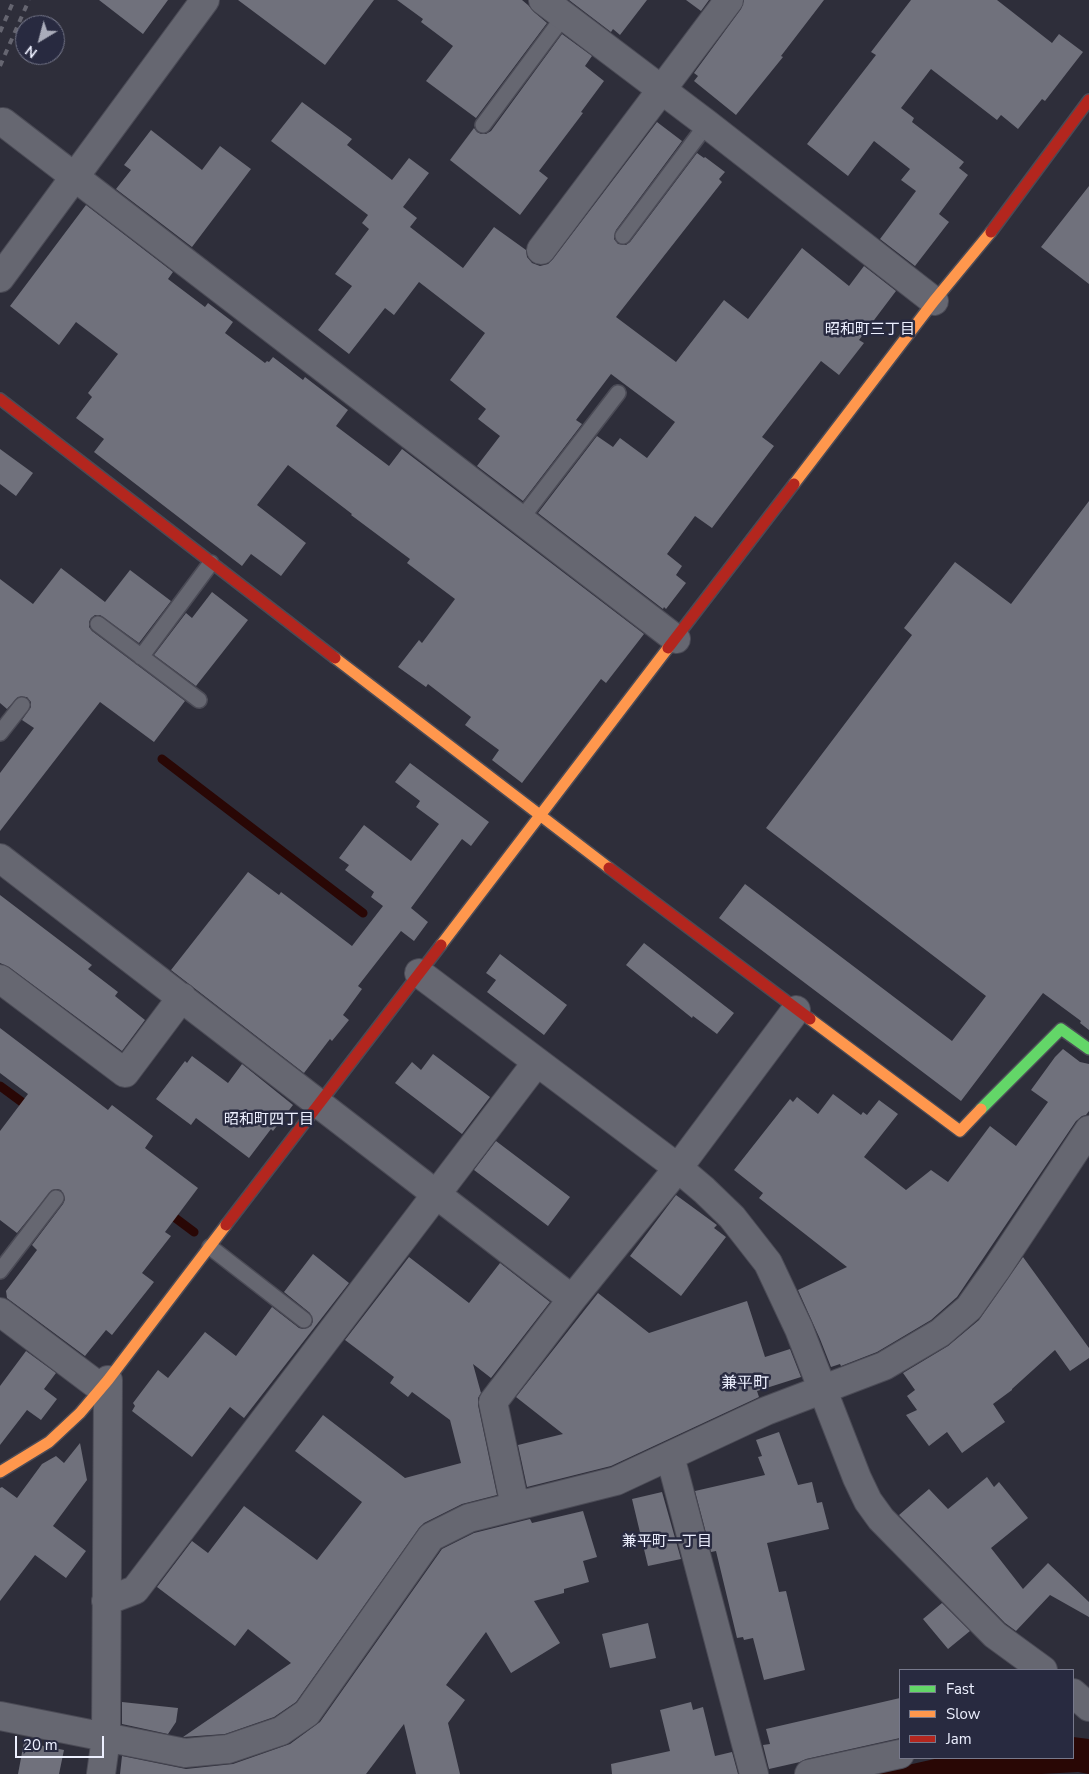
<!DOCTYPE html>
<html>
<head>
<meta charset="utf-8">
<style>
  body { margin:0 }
  #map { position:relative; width:1089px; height:1774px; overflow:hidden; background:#2e2e3a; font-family:"Nunito Sans",sans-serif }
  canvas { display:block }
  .legend { position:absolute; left:899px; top:1669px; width:175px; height:90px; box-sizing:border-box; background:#282a40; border:1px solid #77798c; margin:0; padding:6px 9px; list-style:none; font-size:15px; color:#edf0ff }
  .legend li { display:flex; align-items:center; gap:10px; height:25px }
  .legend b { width:25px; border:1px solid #77798c }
  .north { position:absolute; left:15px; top:15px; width:50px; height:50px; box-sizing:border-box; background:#282a40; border:1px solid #77798c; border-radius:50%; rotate:217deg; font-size:14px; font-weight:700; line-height:20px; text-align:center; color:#edf0ff }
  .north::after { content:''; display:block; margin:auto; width:18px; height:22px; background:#aaacba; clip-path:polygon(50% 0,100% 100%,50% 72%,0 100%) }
  .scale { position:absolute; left:15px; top:1736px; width:89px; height:22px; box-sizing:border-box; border:2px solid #edf0ff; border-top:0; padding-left:6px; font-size:15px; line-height:18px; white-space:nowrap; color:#edf0ff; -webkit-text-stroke:4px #282a40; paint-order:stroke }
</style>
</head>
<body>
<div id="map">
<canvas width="1089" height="1774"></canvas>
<ul class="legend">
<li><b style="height:6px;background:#63d668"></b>Fast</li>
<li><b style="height:6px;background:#ff974d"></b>Slow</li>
<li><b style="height:6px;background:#b3261e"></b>Jam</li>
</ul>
<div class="north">N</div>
<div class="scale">20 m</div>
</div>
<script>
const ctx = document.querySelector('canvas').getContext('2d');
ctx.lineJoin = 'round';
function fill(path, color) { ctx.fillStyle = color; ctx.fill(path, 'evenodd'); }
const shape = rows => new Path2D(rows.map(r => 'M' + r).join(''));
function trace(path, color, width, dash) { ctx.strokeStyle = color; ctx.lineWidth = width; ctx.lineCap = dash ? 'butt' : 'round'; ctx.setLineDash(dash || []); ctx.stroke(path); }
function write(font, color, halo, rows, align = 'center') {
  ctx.font = font + ' "Nunito Sans","Noto Sans JP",sans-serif'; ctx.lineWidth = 5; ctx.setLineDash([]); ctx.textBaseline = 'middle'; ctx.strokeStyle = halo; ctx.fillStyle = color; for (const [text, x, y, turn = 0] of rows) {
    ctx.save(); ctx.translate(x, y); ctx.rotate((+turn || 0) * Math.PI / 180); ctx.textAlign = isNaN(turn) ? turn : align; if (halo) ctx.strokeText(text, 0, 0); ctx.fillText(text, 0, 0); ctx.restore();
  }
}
const water = shape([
  [1073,1737,1089,1739,1089,1774,1078,1772,1041,1774,868,1774,939,1758,1073,1758]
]);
const stream = shape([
  [162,759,363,913],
  [0,1086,30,1108],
  [166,1211,194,1232]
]);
const building = shape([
  [99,0,168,0,143,34],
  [238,0,374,0,325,65],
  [397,0,522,0,528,5,534,12,547,23,476,118,426,81,453,46,421,22,423,19],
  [569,0,647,0,620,35,613,29,611,32],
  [686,0,709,0,701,11],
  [744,0,824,0,781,56,783,57,736,115,694,81,698,76,694,73,741,9],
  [911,0,997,0,1052,43,1059,34,1083,52,1045,101,1042,99,1018,129,1001,115,997,120,931,69,901,108,914,118,912,122,964,162,959,168,968,175,939,214,949,222,915,266,880,239,916,191,901,180,910,169,874,141,848,176,807,144,876,55,871,52],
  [562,34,592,56,585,66,604,81,581,112,583,113,539,171,548,178,520,215,450,160,474,128,477,132,481,134,486,134,491,131],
  [302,102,352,139,347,145,392,180,409,158,429,173,403,207,417,218,410,227,463,268,494,227,526,250,527,257,532,263,540,266,548,264,553,259,657,122,682,141,616,230,614,239,618,244,626,245,630,242,697,153,704,158,705,157,725,172,719,179,722,182,616,317,676,362,724,300,748,319,802,248,849,286,864,266,896,291,859,340,864,343,839,375,821,361,762,437,774,446,712,528,695,516,667,554,682,566,676,575,686,583,666,609,664,607,663,609,538,513,597,436,613,447,620,438,647,458,675,422,611,374,576,420,582,424,523,501,477,466,500,436,478,419,486,409,450,380,485,333,419,282,394,315,385,308,349,354,318,330,352,286,335,274,369,229,362,223,368,215,271,141],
  [151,130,202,170,220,146,251,169,192,247,116,189,131,170,124,165],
  [1089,186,1089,284,1041,247],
  [86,205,173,272,168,279,205,307,208,303,233,322,225,333,265,363,267,361,269,362,273,357,303,380,305,377,348,410,336,426,389,466,402,449,644,634,606,683,601,679,522,783,492,760,499,750,465,725,471,717,428,684,426,687,398,667,419,640,422,643,455,599,407,563,410,559,351,515,352,514,288,465,257,505,306,543,281,576,251,554,242,566,94,452,104,439,76,418,92,397,88,393,118,354,76,322,59,345,10,306],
  [0,449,33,473,16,496,0,484],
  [1089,501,1089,1030,1080,1023,1081,1021,1043,993,961,1101,719,918,745,884,952,1041,986,996,766,828,912,635,904,628,955,562,1011,604],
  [61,568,105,602,130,570,171,601,139,643,100,615,95,615,91,618,89,622,89,627,92,631,185,701,154,742,100,702,0,831,0,773,34,728,22,720,31,707,31,702,27,697,18,697,7,709,0,703,0,579,33,604],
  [212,592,248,620,196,686,154,655,186,613,192,618],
  [410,763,489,822,471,846,462,839,411,908,428,922,414,941,401,931,358,986,362,989,343,1015,349,1020,332,1041,330,1039,304,1073,171,970,248,872,279,895,281,892,352,946,383,906,371,897,374,892,345,870,349,865,339,858,364,825,411,861,439,824,416,807,420,801,395,782],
  [0,895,92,965,88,969,118,992,115,996,145,1020,122,1051,9,967,0,963],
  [644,943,734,1013,717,1034,693,1016,692,1018,626,965],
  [500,954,567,1005,544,1035,487,992,496,980,486,973],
  [0,1028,108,1110,112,1105,153,1136,145,1148,198,1188,165,1232,171,1236,142,1273,154,1282,112,1335,106,1330,85,1356,7,1298,6,1291,37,1250,32,1245,63,1204,65,1199,61,1190,57,1189,52,1190,17,1233,0,1220,0,1131,28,1094,0,1073],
  [1063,1049,1080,1062,1089,1064,1089,1111,1086,1115,1082,1116,1076,1121,957,1297,931,1320,877,1352,841,1366,840,1364,831,1367,820,1339,798,1290,847,1267,759,1198,763,1193,734,1170,790,1099,793,1102,797,1097,818,1114,833,1094,861,1115,863,1112,867,1115,879,1100,898,1114,864,1157,906,1190,931,1170,948,1182,990,1126,1016,1146,1048,1102,1031,1090,1055,1057],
  [433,1054,490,1097,462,1134,395,1083,412,1062,421,1070],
  [192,1056,228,1083,242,1064,293,1105,273,1131,271,1129,249,1158,196,1118,191,1125,156,1099,185,1061,187,1063],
  [496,1141,570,1197,548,1226,474,1170],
  [676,1195,717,1225,714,1228,726,1237,681,1296,630,1256],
  [313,1254,349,1283,244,1418,230,1407,192,1457,132,1411,135,1406,133,1403,158,1370,168,1378,205,1332,236,1356,272,1307,299,1328,303,1329,311,1326,313,1321,310,1313,284,1292],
  [409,1257,469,1303,500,1263,550,1302,491,1378,473,1364,481,1393,478,1398,478,1405,497,1495,462,1504,424,1523,419,1528,296,1702,274,1717,225,1734,183,1737,291,1663,248,1629,235,1646,157,1587,192,1541,208,1553,244,1506,317,1560,362,1502,295,1451,323,1415,405,1478,461,1463,450,1420,412,1392,408,1397,390,1383,394,1377,345,1340],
  [1023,1257,1089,1348,1089,1358,1070,1371,1055,1350,1012,1389,1012,1390,993,1404,1005,1422,962,1453,947,1432,929,1446,906,1415,917,1410,907,1396,915,1390,903,1373,948,1346,979,1320],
  [598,1293,649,1333,747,1301,765,1357,790,1349,801,1377,757,1391,759,1397,757,1398,611,1466,527,1487,518,1445,563,1434,516,1397],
  [26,1351,56,1373,44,1389,57,1399,41,1420,27,1410,0,1445,0,1386],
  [779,1432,798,1485,812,1482,817,1503,822,1502,829,1529,767,1543,779,1592,786,1591,805,1670,764,1680,753,1638,744,1640,743,1637,737,1638,716,1551,711,1552,695,1491,765,1475,758,1457,762,1456,756,1440],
  [80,1443,87,1480,53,1526,86,1551,66,1578,35,1555,0,1601,0,1488,2,1487,17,1498,42,1464,56,1456,64,1463],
  [987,1477,994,1487,999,1482,1028,1518,991,1548,1023,1589,1048,1563,1089,1602,1089,1617,1050,1595,1016,1631,1005,1623,899,1515,929,1489,948,1509],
  [662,1492,681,1559,648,1566,632,1499],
  [583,1511,597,1557,583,1561,589,1582,564,1589,564,1593,534,1601,560,1643,511,1673,486,1632,446,1685,465,1700,448,1723,460,1774,416,1774,404,1724,366,1774,120,1774,122,1756,186,1769,233,1764,290,1744,320,1722,442,1549,474,1533,530,1519,532,1523],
  [942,1603,970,1631,948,1649,923,1619],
  [648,1623,656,1658,610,1668,602,1634],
  [900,1698,900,1738,806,1759,800,1762,769,1769,763,1745,770,1744,766,1729],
  [122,1702,178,1708,176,1722,168,1734,122,1724],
  [691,1702,693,1710,703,1707,715,1756,732,1752,738,1774,612,1774,611,1764,670,1751,660,1710],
  [24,1742,64,1750,59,1774,18,1774]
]);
const lane = shape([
  [483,125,564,16],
  [623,236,707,124],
  [521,519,618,393],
  [98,624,199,700],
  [141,657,211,563],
  [0,733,22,705],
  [210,1247,304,1320],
  [0,1271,56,1198]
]);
const street = shape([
  [543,0,707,124,934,301],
  [3,122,676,639],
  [541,250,729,0],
  [0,278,205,0],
  [0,858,572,1299],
  [419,973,678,1168,704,1190,732,1217,768,1263,799,1329,857,1478,868,1501,881,1519,995,1635,1043,1670],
  [0,979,125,1073,182,997],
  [0,1312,101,1388],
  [670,1456,754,1774],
  [515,1506,493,1402,572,1299,678,1168,796,1010],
  [106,1601,135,1590,537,1062],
  [1073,1693,1089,1707],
  [0,1716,185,1753,228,1749,281,1731,307,1713,431,1537,469,1518,616,1481,766,1411,884,1366,940,1333,969,1308,996,1270,1089,1130],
  [101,1774,106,1738,108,1380],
  [809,1774,900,1754]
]);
const fast = shape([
  [981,1109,1061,1029,1089,1049]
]);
const slow = shape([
  [794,484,934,301,991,232],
  [335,658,609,868],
  [441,945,668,648],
  [810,1019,960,1131,981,1109],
  [0,1472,49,1442,80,1413,108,1380,226,1225]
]);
const jam = shape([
  [991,232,1089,100],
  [0,399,335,658],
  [668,648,794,484],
  [609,868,810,1019],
  [226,1225,441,945]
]);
const rail = shape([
  [0,32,14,0],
  [0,66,29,0]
]);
const neighbourhoodNames = [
  ["昭和町三丁目",870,330],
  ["昭和町四丁目",269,1120],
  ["兼平町一丁目",667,1542]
];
const quarterNames = [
  ["兼平町",745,1384]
];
fill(water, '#290705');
trace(stream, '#290705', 9);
fill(building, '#70717c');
trace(lane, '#4b4b56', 18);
trace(street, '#4b4b56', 30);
trace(fast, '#4b4b56', 14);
trace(slow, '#4b4b56', 14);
trace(jam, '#4b4b56', 14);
trace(lane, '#666771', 15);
trace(street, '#666771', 28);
trace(fast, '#63d668', 11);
trace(slow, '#ff974d', 11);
trace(jam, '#b3261e', 11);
trace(rail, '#656570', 4, [6, 6]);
write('15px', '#edf0ff', '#282a40', neighbourhoodNames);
write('16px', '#edf0ff', '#282a40', quarterNames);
</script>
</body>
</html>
